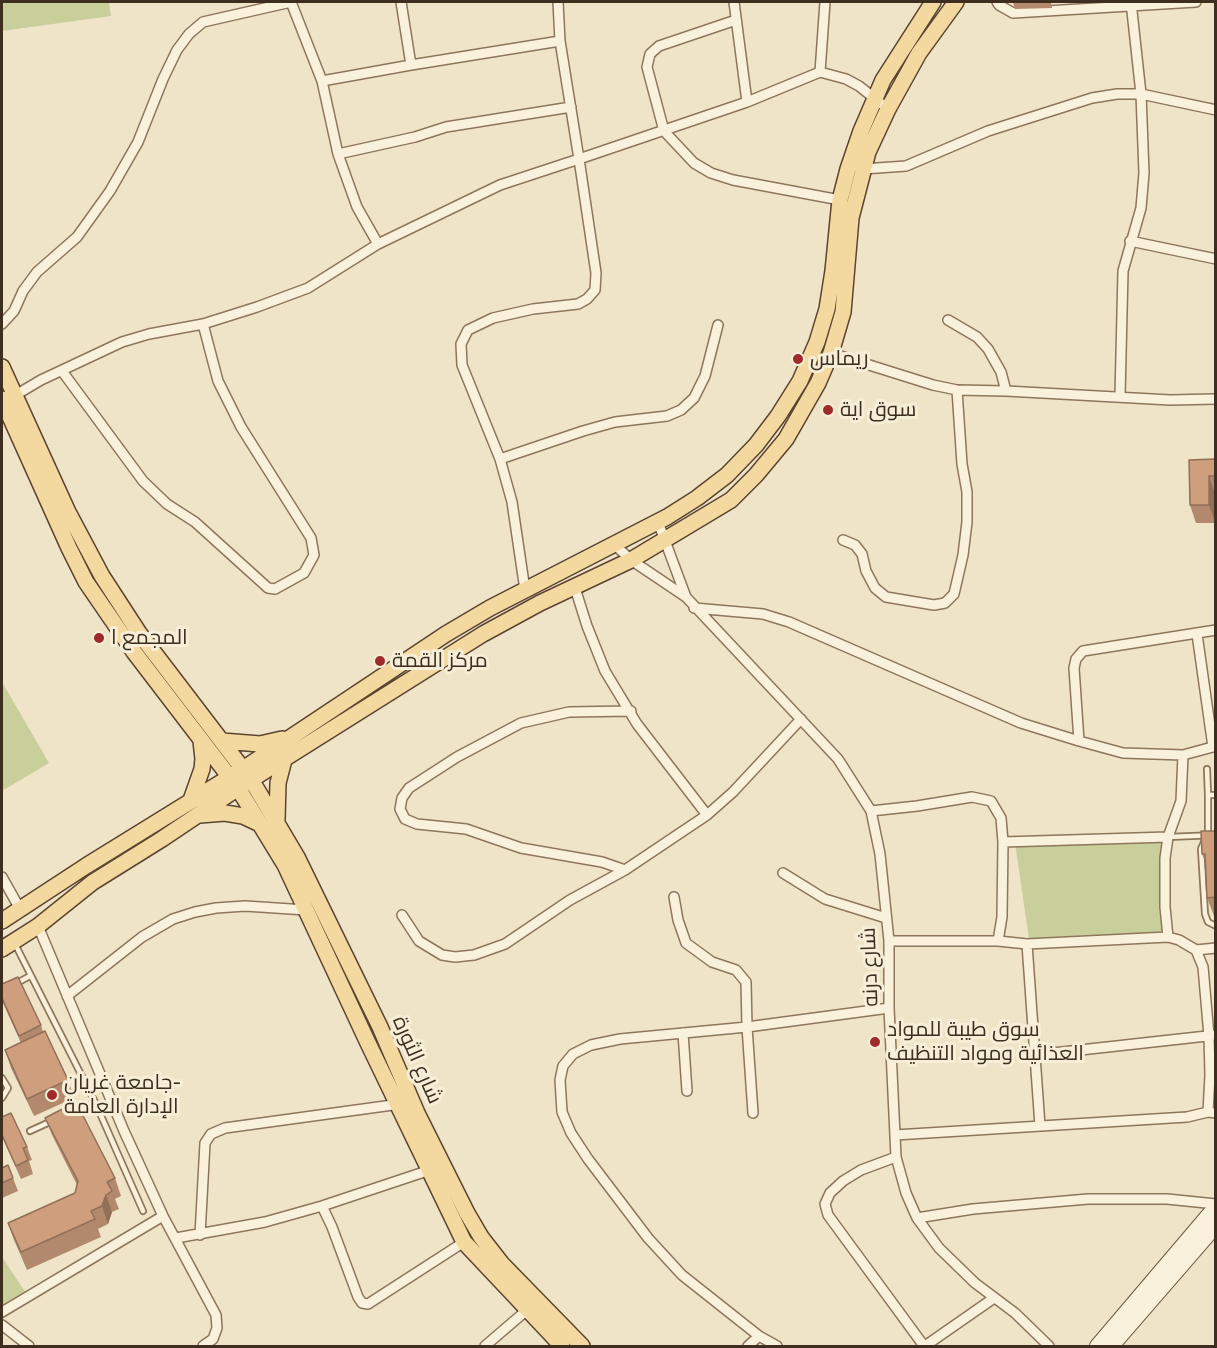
<!DOCTYPE html>
<html>
<head>
<meta charset="utf-8">
<style>
  body { margin:0 }
  #map { position:relative; width:1217px; height:1348px; overflow:hidden; background:#f0e4c8; font-family:"Roboto Serif",serif }
  canvas { display:block }
  .frame { position:absolute; inset:0; border:3px solid #3d2e20; pointer-events:none }
</style>
</head>
<body>
<div id="map">
<canvas width="1217" height="1348"></canvas>
<div class="frame"></div>
</div>
<script>
const ctx = document.querySelector('canvas').getContext('2d');
ctx.lineJoin = 'round';
function fill(path, color) { ctx.fillStyle = color; ctx.fill(path, 'evenodd'); }
const shape = rows => new Path2D(rows.map(r => 'M' + r).join(''));
function trace(path, color, width, dash) { ctx.strokeStyle = color; ctx.lineWidth = width; ctx.lineCap = dash ? 'butt' : 'round'; ctx.setLineDash(dash || []); ctx.stroke(path); }
function write(font, color, halo, rows, align = 'center') {
  ctx.font = font + ' "Roboto Serif",Cairo,serif'; ctx.lineWidth = 6; ctx.setLineDash([]); ctx.textBaseline = 'middle'; ctx.strokeStyle = halo; ctx.fillStyle = color; for (const [text, x, y, turn = 0] of rows) {
    ctx.save(); ctx.translate(x, y); ctx.rotate((+turn || 0) * Math.PI / 180); ctx.textAlign = isNaN(turn) ? turn : align; if (halo) ctx.strokeText(text, 0, 0); ctx.fillText(text, 0, 0); ctx.restore();
  }
}
const green = shape([
  [2,2,109,2,111,16,2,31],
  [2,682,49,763,2,791],
  [1162,840,1159,907,1163,933,1029,939,1015,843],
  [2,1257,26,1293,2,1306]
]);
const service = shape([
  [1207,769,1208,795],
  [1208,835,1208,795,1216,795],
  [1168,837,1216,835],
  [1204,842,1201,849,1205,914,1208,922,1216,926],
  [15,944,95,1102,143,1211],
  [15,984,30,976],
  [2,1078,8,1088,2,1098],
  [74,1112,95,1102],
  [30,1131,52,1121]
]);
const minor = shape([
  [401,2,411,65],
  [825,2,820,72,846,79,859,86,888,109],
  [997,2,999,5,1013,13,1196,2],
  [736,20,659,46,650,54,647,67,664,131,694,163,711,173,733,180,840,200],
  [322,81,411,65,560,41,558,2],
  [747,102,820,72],
  [338,154,415,137,446,127,571,107],
  [863,169,906,166,988,131,1092,98,1117,94,1141,94,1216,110],
  [1130,241,1216,259],
  [948,320,977,337,988,349,1001,372,1006,391,1170,400,1216,399],
  [2,324,14,311,23,291,37,272,77,237,110,191,138,142,163,79,177,50,189,34,203,22,291,2,322,81,338,154,357,207,378,244],
  [831,353,933,385,957,390,1006,391],
  [62,371,143,481,167,504,195,522,268,588,275,589,304,573,314,555,311,538,241,427,218,381,203,324],
  [14,396,41,380,122,342,149,334,203,324,257,307,308,288,378,244,500,185,579,159,560,41],
  [1120,396,1123,271,1141,208,1144,173,1141,94,1131,2],
  [500,459,583,431,615,422,667,416,681,410,694,398,705,376,718,325],
  [658,522,686,597],
  [843,540,855,545,862,554,866,571,875,588,886,597,934,605,945,603,954,594,963,555,967,522,967,492,962,464,957,390],
  [615,545,631,560,686,597,838,759,871,811,880,854,889,941,889,1008,896,1157,906,1193,917,1218,939,1248,975,1283,1015,1313,1049,1346],
  [575,588,587,626,605,671,637,724,707,815],
  [525,590,512,502,500,459,462,365,461,344,468,330,493,318,533,309,578,304,587,299,595,290,596,273,579,159,747,102,734,2],
  [694,608,763,614,789,622,1021,723,1079,741,1123,753,1183,755,1216,746],
  [1197,634,1213,747],
  [1079,741,1074,668,1076,659,1083,651,1216,630],
  [871,811,917,806,972,797,991,801,1001,818,1003,842],
  [625,870,602,862,521,848,466,829,417,824,405,819,400,809,402,798,409,788,457,757,521,723,569,712,631,711],
  [783,873,825,899,886,918],
  [2,877,20,909],
  [674,897,678,920,686,943,712,962,736,970,746,982,747,1027,889,1008],
  [402,915,419,941,442,955,455,957,474,955,505,944,570,900,625,870,707,815,733,792,801,719],
  [38,926,124,1131,163,1216,216,1315,217,1328,213,1339,203,1346],
  [1168,937,1165,907,1165,858,1168,837,1181,801,1183,755],
  [889,941,998,941,1027,944,1168,937,1179,940,1196,950,1216,948],
  [998,941,1002,917,1003,842,1168,837],
  [1027,944,1040,1126],
  [1196,950,1203,967,1209,1036,1210,1075,1208,1112],
  [67,996,142,937,173,919,195,912,216,908,245,906,306,910],
  [683,1033,687,1091],
  [1035,1055,1216,1035],
  [895,1135,1187,1117,1208,1112,1216,1113],
  [896,1157,861,1170,843,1181,830,1193,825,1204,828,1215,924,1346],
  [322,1206,332,1227,358,1297,362,1303,368,1304,464,1242],
  [917,1218,973,1209,1088,1199,1167,1199,1216,1204],
  [200,1235,205,1143,211,1134,225,1128,400,1104],
  [176,1238,265,1222,322,1206,430,1170],
  [2,1312,163,1216],
  [2,1325,29,1346],
  [759,1336,777,1346],
  [485,1346,527,1310],
  [748,1346,759,1336,682,1275,648,1238,588,1159,571,1133,562,1112,560,1080,563,1066,573,1054,591,1045,620,1039,747,1027,753,1113],
  [925,1346,994,1298]
]);
const secondary = shape([
  [1097,1346,1216,1206],
  [1112,1346,1216,1226]
]);
const primary = shape([
  [2,367,68,512,102,576,139,633,252,781,297,857,380,1027,417,1113,467,1213,481,1237,502,1264,582,1346],
  [2,399,69,548,86,582,134,652,238,788,285,865,368,1043,464,1242,562,1346],
  [222,741,260,744,282,739],
  [191,800,202,769,203,759,201,741],
  [200,815,225,813,243,816,260,824],
  [277,820,278,783,284,760],
  [2,921,86,866,243,769,446,634,490,608,667,517,697,498,727,475,756,445,778,416,800,381,817,342,827,309,833,271,840,200,848,169,861,131,883,80,933,2],
  [2,949,38,926,93,882,162,839,238,788,483,634,540,603,631,560,731,500,756,475,786,439,818,383,831,353,843,312,851,218,868,152,888,109,919,53,956,2]
]);
const wall = shape([
  [1013,2,1051,2,1052,8,1015,9],
  [1215,459,1215,523,1196,523,1190,505],
  [1215,831,1215,915,1214,916,1207,898,1206,864,1202,854],
  [2,984,41,1025,43,1032,68,1080,74,1098,34,1116,11,1068,5,1050,21,1043,2,1001],
  [2,1117,27,1147,32,1160,29,1161,33,1174,21,1179,2,1137],
  [45,1118,115,1178,121,1196,115,1199,119,1209,112,1212,108,1224,98,1229,101,1237,27,1270,14,1240,8,1223,75,1193,77,1185,52,1135],
  [2,1168,13,1178,18,1191,2,1198]
]);
const shadedWall = shape([
  [1209,476,1215,494,1215,522,1209,505],
  [106,1195,112,1212,108,1224,102,1206]
]);
const building = shape([
  [1215,459,1215,476,1209,476,1209,505,1190,505,1189,460,1215,459],
  [1201,831,1215,831,1215,897,1207,898,1205,854,1202,854,1201,831],
  [18,977,41,1025,19,1036,2,998,2,984,18,977],
  [45,1031,68,1080,27,1099,5,1050,45,1031],
  [76,1102,115,1178,107,1182,112,1191,106,1195,102,1206,91,1211,95,1219,21,1252,8,1223,75,1193,78,1181,45,1118,76,1102],
  [11,1113,27,1147,23,1148,28,1160,16,1166,2,1135,2,1117,11,1113],
  [8,1165,13,1178,2,1183,2,1168,8,1165]
]);
const markers = [
  [798,359,6,"#9e2a2b"],
  [828,410,6,"#9e2a2b"],
  [99,638,6,"#9e2a2b"],
  [380,661,6,"#9e2a2b"],
  [875,1042,6,"#9e2a2b"],
  [52,1095,6,"#9e2a2b"]
];
const poiNames = [
  ["ريماس",810,359],
  ["سوق اية",840,410],
  ["المجمع ا",111,638],
  ["مركز القمة",392,661],
  ["سوق طيبة للمواد",887,1030],
  ["العذائية ومواد التنظيف",887,1054],
  ["جامعة غريان-",64,1083],
  ["الإدارة العامة",64,1107]
];
const streetNames = [
  ["شارع درنه",870,967,-92],
  ["شارع الثورة",417,1060,66]
];
fill(green, '#c9cf9b');
trace(service, '#8d765c', 8);
trace(minor, '#8d765c', 12);
trace(secondary, '#6f573f', 16);
trace(primary, '#5b4430', 18);
trace(service, '#faf1dc', 4.5);
trace(minor, '#faf1dc', 9);
trace(secondary, '#faf1dc', 14);
trace(primary, '#f3d9a0', 15);
fill(wall, '#b2896c');
fill(shadedWall, '#916f58');
fill(building, '#cf9f7d');
trace(building, '#916f58', 1.5);
for (const [x, y, r, color] of markers) { const dot = new Path2D(); dot.arc(x, y, r, 0, 2 * Math.PI); ctx.fillStyle = color; ctx.fill(dot); trace(dot, '#f7eed8', 2); }
write('21px', '#3d2e20', '#f7eed8', poiNames, 'left');
write('21px', '#3d2e20', '#f7eed8', streetNames);
</script>
</body>
</html>
